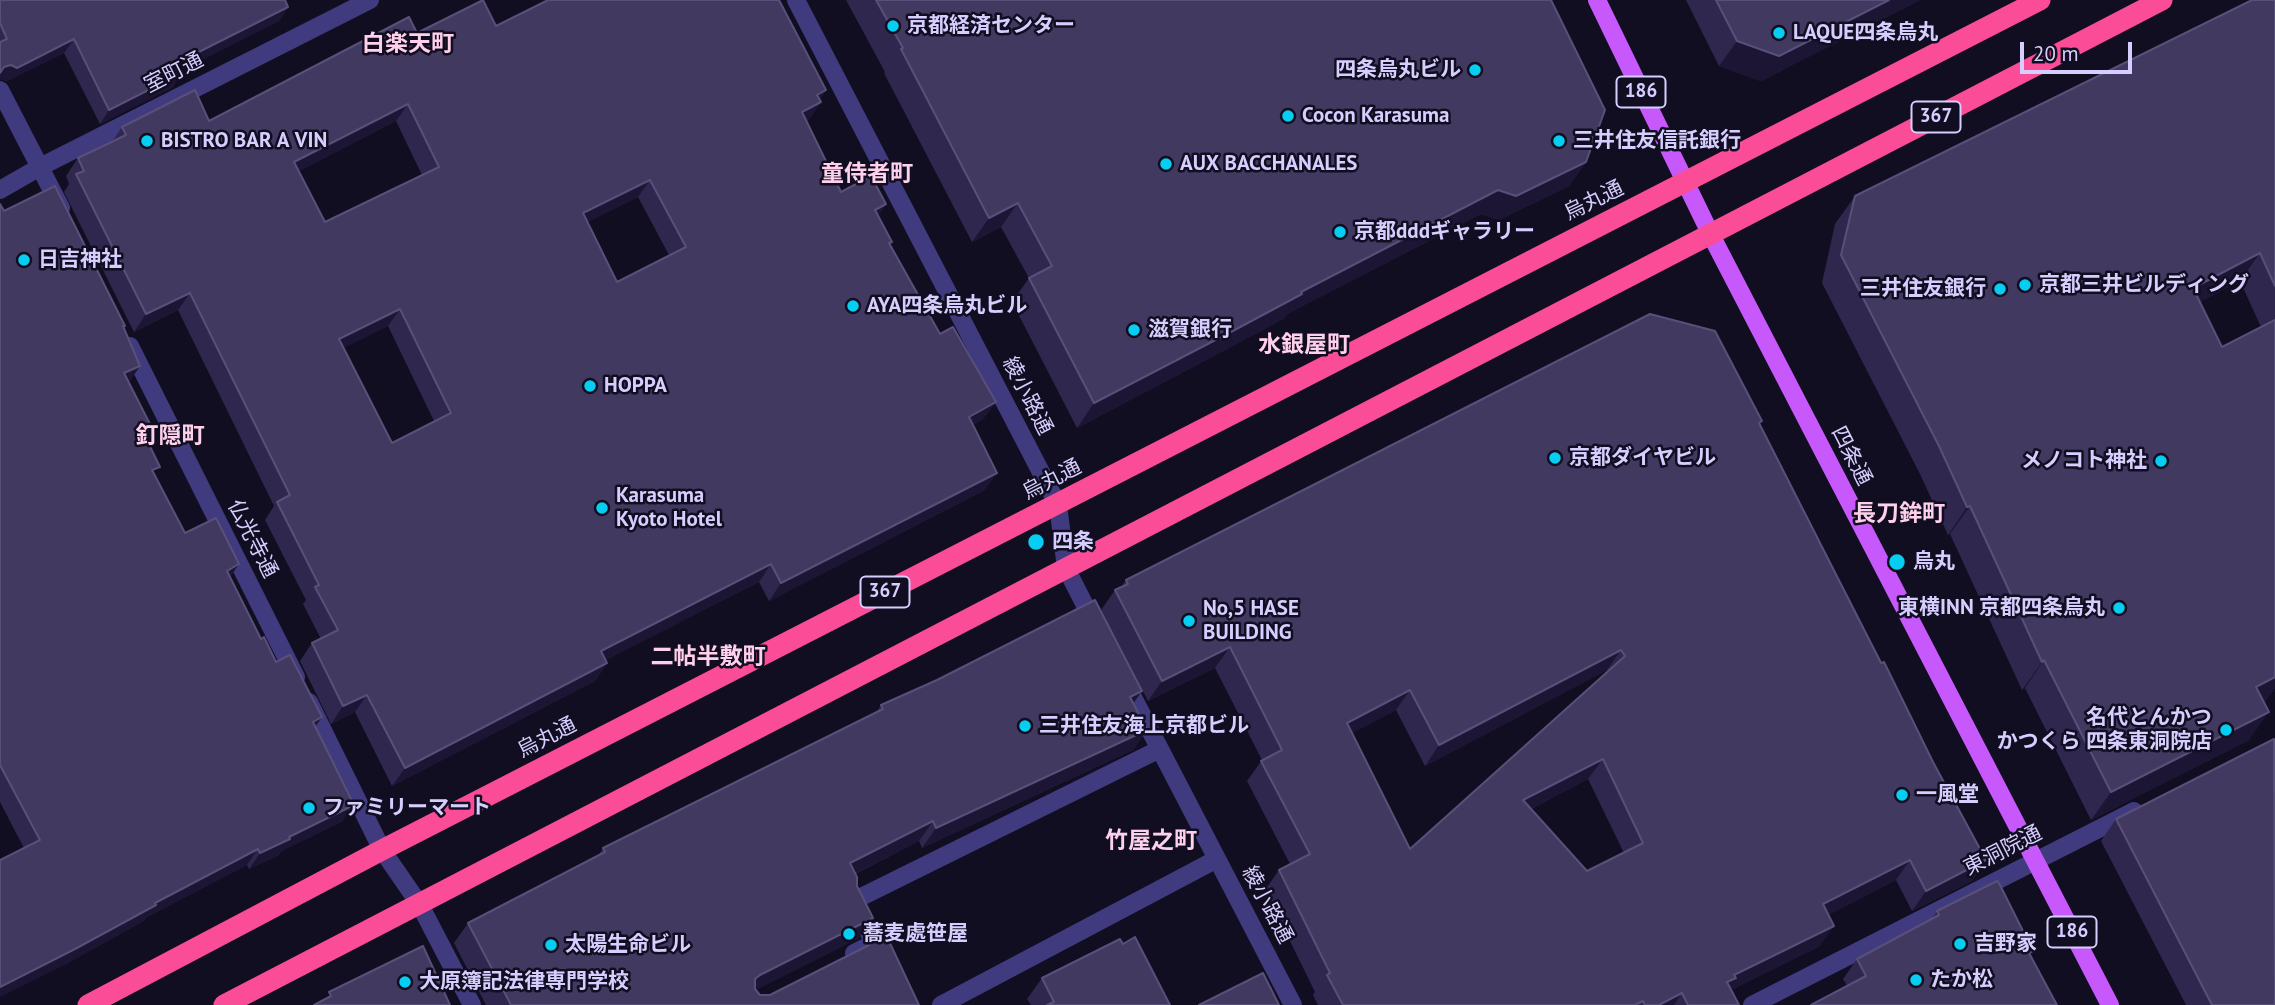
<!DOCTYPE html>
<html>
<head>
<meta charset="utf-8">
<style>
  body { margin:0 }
  #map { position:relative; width:2275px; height:1005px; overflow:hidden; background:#120e21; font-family:"PT Sans",sans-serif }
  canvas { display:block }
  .scale { position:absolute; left:2020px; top:42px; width:112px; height:32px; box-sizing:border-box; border:4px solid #d6cefe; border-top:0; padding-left:9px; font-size:21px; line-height:24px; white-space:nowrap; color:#d6cefe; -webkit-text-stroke:5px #120e21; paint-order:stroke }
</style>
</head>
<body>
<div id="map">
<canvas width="2275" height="1005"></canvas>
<div class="scale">20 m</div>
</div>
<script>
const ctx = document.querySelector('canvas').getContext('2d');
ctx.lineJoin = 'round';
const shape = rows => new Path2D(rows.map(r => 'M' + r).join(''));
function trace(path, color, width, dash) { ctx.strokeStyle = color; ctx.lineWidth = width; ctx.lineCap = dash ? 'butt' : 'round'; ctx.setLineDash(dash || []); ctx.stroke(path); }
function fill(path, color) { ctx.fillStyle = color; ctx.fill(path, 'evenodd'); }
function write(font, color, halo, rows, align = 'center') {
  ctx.font = font + ' "PT Sans","Noto Sans JP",sans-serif'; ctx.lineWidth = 5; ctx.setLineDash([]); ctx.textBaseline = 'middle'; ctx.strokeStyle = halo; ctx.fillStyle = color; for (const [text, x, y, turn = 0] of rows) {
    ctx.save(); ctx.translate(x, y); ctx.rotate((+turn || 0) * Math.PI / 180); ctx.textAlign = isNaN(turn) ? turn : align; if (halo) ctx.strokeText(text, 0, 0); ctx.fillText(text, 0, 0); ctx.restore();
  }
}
const minor = shape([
  [796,0,1058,505,1066,568,1096,627],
  [0,90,61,208],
  [0,190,40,167,370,0],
  [130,346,296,677],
  [1125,682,1293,1005],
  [309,702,382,850,420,905,472,1005],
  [854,953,874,943,853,901,1160,749],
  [941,1005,1217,859],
  [1752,1005,2134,811]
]);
const major = shape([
  [1597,0,1711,235,2110,1005]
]);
const highway = shape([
  [88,1005,382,850,2040,0],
  [224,1005,2162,0]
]);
const wall = shape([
  [0,0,285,1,288,7,279,21,181,70,173,87,100,124,64,53,7,81,0,79],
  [846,0,1551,0,1586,162,1569,186,1499,220,1481,214,1287,314,1285,318,1212,357,1077,428,1012,302,1029,278,1001,227,972,242,884,73,885,72],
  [1686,0,1920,0,1761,81,1719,66],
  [2275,0,2275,688,2266,700,2263,702,2249,740,2091,820,2025,688,2022,690,1950,534,1948,535,1920,474,1822,283,1835,224,1855,196],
  [2240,281,2261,327,2222,347,2200,302],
  [496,26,826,90,820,99,821,102,809,119,806,121,841,192,886,204,878,216,892,242,890,245,940,334,996,402,983,419,973,425,985,490,769,601,759,582,605,660,607,663,595,681,392,786,355,712,331,724,300,661,312,643,321,639,303,604,306,600,265,520,274,506,178,310,134,332,64,192,69,184,66,176,78,158,112,142,122,127,209,121,417,33],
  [396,121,422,175,325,222,299,171],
  [638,197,669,255,617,282,587,222],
  [388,326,434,421,392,443,343,348],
  [0,204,4,211,124,327,140,366,129,382,152,428,145,437,154,474,185,533,239,564,230,577,261,639,276,662,315,727,343,821,281,851,279,855,249,869,247,865,147,917,144,921,64,965,24,848,0,802],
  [1760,424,1933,762,1986,860,1972,881,1912,911,1896,880,1828,915,1820,946,1731,990,1739,1005,1318,1005,1313,995,1315,992,1265,890,1279,870,1290,864,1247,781,1262,760,1215,668,1148,701,1101,610,1115,590,1121,587,1126,580],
  [1607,670,1608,672,1410,849,1352,733,1396,710,1425,766],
  [1588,779,1624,853,1587,871,1531,809],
  [1134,703,1147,730,1133,750,922,848,919,841,855,874,859,938,755,990,760,995,919,1005,486,1005,454,943,468,923,598,856,603,848,876,713,881,705],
  [2116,819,2275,1005,2186,1005,2101,841],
  [1937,911,2033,951,2030,955,1847,986,1843,979,1857,959,1931,920],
  [1123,944,1170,1005,1031,1005,1027,999,1042,978]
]);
const shadedWall = shape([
  [1889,0,1920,0,1761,81,1719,66,1737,41],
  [288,7,279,21,168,77,177,63],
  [74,39,64,53,7,81,0,79,0,72,4,67],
  [182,73,173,87,100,124,109,110],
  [826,90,816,104,821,102,809,119,789,129,802,112,817,95],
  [408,104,396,121,282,180,294,162],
  [1586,162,1569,186,1499,220,1481,214,1287,314,1285,318,1212,357,1077,428,1094,403,1301,292,1498,190],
  [650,180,638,197,570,231,583,213],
  [1018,203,1001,227,972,242,989,218],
  [886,204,874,222,875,210],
  [2260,253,2240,281,2174,316,2193,288],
  [190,293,178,310,134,332,146,314],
  [400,309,388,326,327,356,339,339],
  [140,366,129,382,113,389,124,373],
  [996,402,983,419,957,434,969,417],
  [152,428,140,444,143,432],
  [997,473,985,490,769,601,781,583],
  [1970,506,1950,534,1948,535,1967,507],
  [239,564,228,580,227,571],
  [771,564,759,582,589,669,601,651],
  [1230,647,1215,668,1148,701,1162,681],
  [1621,650,1607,670,1425,766,1439,745],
  [2044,660,2025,688,2022,690,2042,662],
  [607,663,595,681,392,786,405,768],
  [2275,677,2275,688,2266,700,2236,715,2256,687],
  [1410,690,1396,710,1332,744,1347,723],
  [1142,691,1128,711,1130,697],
  [367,695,355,712,331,724,343,706],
  [2269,712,2249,740,2091,820,2111,792],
  [322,717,311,733,313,722],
  [1147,730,1133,750,922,848,936,828],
  [1603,759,1588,779,1509,820,1523,800],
  [354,805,343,821,281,851,279,855,249,869,260,853,289,837],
  [933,821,919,841,836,883,850,863],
  [258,849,247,865,147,917,144,921,64,965,0,997,0,987,155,903],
  [1910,860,1896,880,1809,925,1823,904],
  [1986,860,1972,881,1912,911,1926,891],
  [873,918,859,938,746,995,755,979,760,975],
  [1834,926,1820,946,1725,993,1727,982,1734,975],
  [1682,993,1674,1005,1659,1005]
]);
const building = shape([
  [0,0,285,0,288,7,177,63,182,73,109,110,74,39,17,68,11,65,4,67,0,73,0,42,7,39,0,23,0,0],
  [483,0,496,26,548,0,779,0,826,90,817,95,821,102,802,112,841,192,871,176,886,204,875,210,892,242,889,243,940,334,953,327,996,402,969,417,997,473,781,583,771,564,601,651,607,663,405,768,367,695,343,706,312,643,338,630,315,587,319,585,277,502,290,495,190,293,146,314,76,174,84,171,78,158,126,135,122,127,195,90,209,121,409,17,417,33,483,0],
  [408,104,439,167,325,222,294,162,408,104],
  [650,180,686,247,617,282,583,213,650,180],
  [400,309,451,413,392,443,339,339,400,309],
  [876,0,1551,0,1605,110,1586,162,1516,196,1498,190,1301,292,1302,294,1229,333,1094,403,1029,278,1052,266,1018,203,989,218,901,49,903,48,876,0],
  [1716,0,1889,0,1779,56,1737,41,1716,0],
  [2252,0,2275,0,2275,286,2260,253,2193,288,2222,347,2275,320,2275,677,2256,687,2269,712,2111,792,2044,660,2042,662,1970,506,1967,507,1939,446,1841,255,1855,196,2252,0],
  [55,186,125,326,123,326,140,366,124,373,152,428,143,432,160,467,152,470,185,533,216,518,239,564,227,571,261,639,264,637,276,662,290,655,322,717,313,722,354,805,289,837,290,839,260,853,258,849,155,903,156,905,75,949,0,987,0,860,40,840,0,765,0,204,4,211,55,186],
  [1650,314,1715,331,1762,421,1759,423,1881,663,1884,662,1933,762,1986,860,1926,891,1910,860,1823,904,1834,926,1734,975,1736,978,1727,982,1739,1005,1688,1005,1682,993,1659,1005,1645,1005,1643,1001,1635,1005,1343,1005,1327,975,1330,973,1279,870,1310,854,1261,761,1282,750,1230,647,1162,681,1115,590,1128,584,1126,580,1650,314],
  [1621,650,1625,656,1410,849,1347,723,1410,690,1439,745,1621,650],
  [1603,759,1643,843,1587,871,1523,800,1603,759],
  [1095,600,1142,691,1130,697,1147,730,936,828,933,821,850,863,857,877,857,886,873,918,760,975,755,979,755,989,760,995,770,995,885,937,886,940,888,939,919,1005,511,1005,468,923,605,852,603,848,883,709,881,705,937,680,1095,600],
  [2274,739,2275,1005,2212,1005,2116,819,2274,739],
  [1997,881,1999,883,2033,951,2029,953,2057,1005,1811,1005,1866,976,1857,959,1939,915,1937,911,1997,881],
  [1135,937,1170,1005,1047,1005,1054,1002,1042,978,1120,939,1123,944,1135,937],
  [423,946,450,1005,314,1005,331,996,329,992,423,946],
  [1263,973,1279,1005,1199,1005,1263,973]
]);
const markers = [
  [893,26,7,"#06cef2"],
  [1779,33,7,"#06cef2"],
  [1475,70,7,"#06cef2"],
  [1288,116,7,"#06cef2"],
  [147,141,7,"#06cef2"],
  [1559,141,7,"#06cef2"],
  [1166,164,7,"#06cef2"],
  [1340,232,7,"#06cef2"],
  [24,260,7,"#06cef2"],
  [2025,285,7,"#06cef2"],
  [2000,289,7,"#06cef2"],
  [853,306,7,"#06cef2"],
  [1134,330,7,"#06cef2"],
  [590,386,7,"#06cef2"],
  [1555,458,7,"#06cef2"],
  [2161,461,7,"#06cef2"],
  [602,508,7,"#06cef2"],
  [1036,542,9,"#06cef2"],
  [1897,562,9,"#06cef2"],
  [2119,608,7,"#06cef2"],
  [1189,621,7,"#06cef2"],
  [1025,726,7,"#06cef2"],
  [2226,730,7,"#06cef2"],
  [1902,795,7,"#06cef2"],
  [309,808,7,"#06cef2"],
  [849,934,7,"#06cef2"],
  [1960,944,7,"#06cef2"],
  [551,945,7,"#06cef2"],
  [1916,980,7,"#06cef2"],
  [405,982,7,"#06cef2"]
];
const shields = [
  [1641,92,49],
  [1936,117,49],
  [885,592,49],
  [2072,932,49]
];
const shieldNames = [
  ["186",1641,92],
  ["367",1936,117],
  ["367",885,592],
  ["186",2072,932]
];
const poiNames = [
  ["京都経済センター",907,26],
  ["LAQUE四条烏丸",1793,33],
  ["四条烏丸ビル",1461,70,"right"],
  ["Cocon Karasuma",1302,116],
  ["BISTRO BAR A VIN",161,141],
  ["三井住友信託銀行",1573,141],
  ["AUX BACCHANALES",1180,164],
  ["京都dddギャラリー",1354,232],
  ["日吉神社",38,260],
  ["京都三井ビルディング",2039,285],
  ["三井住友銀行",1986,289,"right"],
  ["AYA四条烏丸ビル",867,306],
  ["滋賀銀行",1148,330],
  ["HOPPA",604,386],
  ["京都ダイヤビル",1569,458],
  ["メノコト神社",2147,461,"right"],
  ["Karasuma",616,496],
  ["Kyoto Hotel",616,520],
  ["四条",1052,542],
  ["烏丸",1913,562],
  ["東横INN 京都四条烏丸",2105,608,"right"],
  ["No,5 HASE",1203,609],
  ["BUILDING",1203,633],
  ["名代とんかつ",2212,718,"right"],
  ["かつくら 四条東洞院店",2212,742,"right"],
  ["三井住友海上京都ビル",1039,726],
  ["一風堂",1916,795],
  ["ファミリーマート",323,808],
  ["蕎麦處笹屋",863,934],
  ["吉野家",1974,944],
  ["太陽生命ビル",565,945],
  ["たか松",1930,980],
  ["大原簿記法律専門学校",419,982]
];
const streetNames = [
  ["室町通",174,73,-27],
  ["烏丸通",1594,201,-26],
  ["綾小路通",1027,396,63],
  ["四条通",1851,456,63],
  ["烏丸通",1052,480,-27],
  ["仏光寺通",252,539,63],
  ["烏丸通",547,738,-27],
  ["東洞院通",2003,851,-27],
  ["綾小路通",1267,905,62]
];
const neighbourhoodNames = [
  ["白楽天町",408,44],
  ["童侍者町",867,174],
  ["水銀屋町",1304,345],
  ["釘隠町",170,436],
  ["長刀鉾町",1899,514],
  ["二帖半敷町",708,657],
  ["竹屋之町",1151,841]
];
trace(minor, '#403a7e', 18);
trace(major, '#c758fb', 18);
trace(highway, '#fb4c97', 21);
fill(wall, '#30274e');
fill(shadedWall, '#1d1534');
fill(building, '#423961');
trace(building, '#59507a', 2);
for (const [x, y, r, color] of markers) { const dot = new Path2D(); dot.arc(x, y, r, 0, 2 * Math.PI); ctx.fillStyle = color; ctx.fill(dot); trace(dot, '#120e21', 2.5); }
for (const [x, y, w] of shields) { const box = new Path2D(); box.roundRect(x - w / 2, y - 15.5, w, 31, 5); ctx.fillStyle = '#120e21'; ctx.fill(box); trace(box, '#d6cefe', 2); }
write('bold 19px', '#d6cefe', null, shieldNames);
write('bold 21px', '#d6cefe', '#120e21', poiNames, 'left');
write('21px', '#d6cefe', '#120e21', streetNames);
write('bold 23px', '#fed0eb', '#120e21', neighbourhoodNames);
</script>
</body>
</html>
